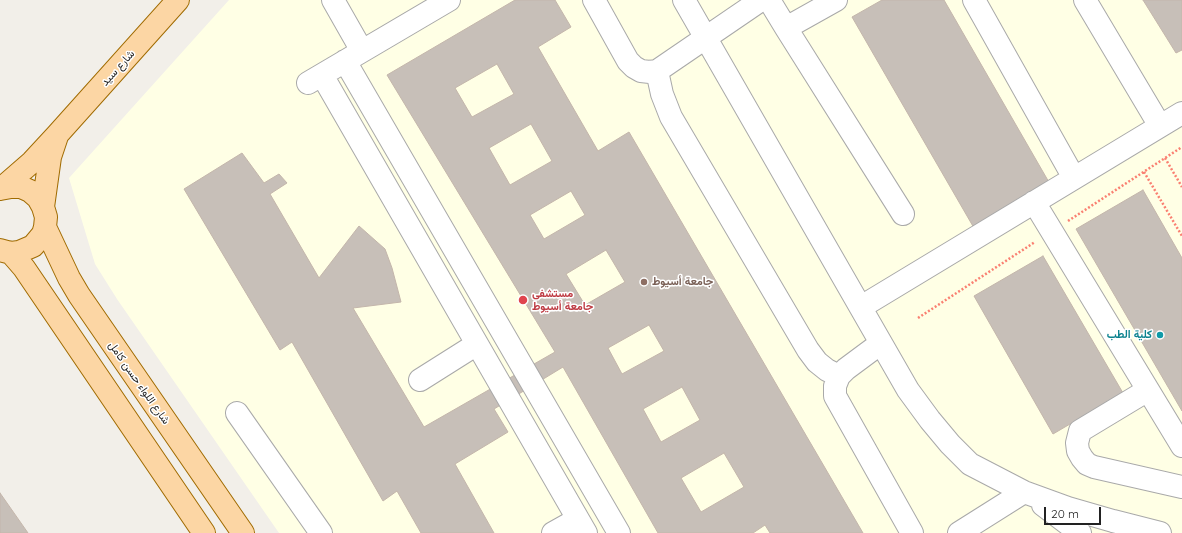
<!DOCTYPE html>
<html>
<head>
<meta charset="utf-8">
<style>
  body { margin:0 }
  #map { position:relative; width:1182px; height:533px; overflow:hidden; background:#f2efe9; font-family:Quicksand,sans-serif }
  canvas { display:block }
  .scale { position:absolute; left:1044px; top:507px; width:57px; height:18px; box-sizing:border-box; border:2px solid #222; border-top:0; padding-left:5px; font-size:12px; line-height:14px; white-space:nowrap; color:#222; -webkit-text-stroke:3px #fff; paint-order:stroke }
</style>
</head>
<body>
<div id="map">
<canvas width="1182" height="533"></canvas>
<div class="scale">20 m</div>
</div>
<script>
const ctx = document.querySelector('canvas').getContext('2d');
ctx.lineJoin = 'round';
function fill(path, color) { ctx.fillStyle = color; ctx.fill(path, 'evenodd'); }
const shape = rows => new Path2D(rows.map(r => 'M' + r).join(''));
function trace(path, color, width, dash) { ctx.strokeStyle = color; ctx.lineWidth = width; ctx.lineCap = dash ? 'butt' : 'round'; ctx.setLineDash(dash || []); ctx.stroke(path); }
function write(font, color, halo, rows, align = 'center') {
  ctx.font = font + ' Quicksand,Vazirmatn,sans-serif'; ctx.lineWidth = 3; ctx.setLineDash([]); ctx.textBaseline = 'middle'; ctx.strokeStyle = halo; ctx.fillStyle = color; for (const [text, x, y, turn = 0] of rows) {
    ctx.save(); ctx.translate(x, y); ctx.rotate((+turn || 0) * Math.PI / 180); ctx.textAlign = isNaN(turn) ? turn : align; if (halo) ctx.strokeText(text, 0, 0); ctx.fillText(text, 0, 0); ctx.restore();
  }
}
const education = shape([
  [229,0,1182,0,1182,533,279,533,117,299,95,264,69,178]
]);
const building = shape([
  [515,0,555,0,571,27,538,47,598,151,629,132,863,533,770,533,765,525,753,533,658,533,563,367,494,409,508,432,455,464,494,533,421,533,397,491,383,501,292,342,280,350,184,189,242,153,264,183,279,174,287,183,270,194,319,278,359,226,385,249,392,268,401,302,353,308,424,427,555,352,387,75,515,0],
  [497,64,514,94,472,117,455,88,497,64],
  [531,124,552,161,510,185,489,148,531,124],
  [571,191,585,215,544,239,530,215,571,191],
  [606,250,625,282,585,305,566,274,606,250],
  [649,325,664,351,622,374,608,348,649,325],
  [682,387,700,420,661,442,643,409,682,387],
  [724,453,744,487,701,512,681,478,724,453],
  [882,0,944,0,1050,184,974,228,852,17,882,0],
  [1143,0,1182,0,1182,50,1176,53,1143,0],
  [1143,190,1182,258,1182,411,1076,229,1143,190],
  [1043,256,1123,393,1053,434,974,296,1043,256],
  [0,493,28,533,0,533,0,493]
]);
const path = shape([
  [1165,158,1182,187],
  [1144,172,1182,236],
  [1068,221,1182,147],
  [918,318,1035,242]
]);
const minor = shape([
  [333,0,362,51],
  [594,0,628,61,634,67,641,71,650,72,657,71,761,0],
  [684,0,908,390,930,420,950,444,970,464,1024,492,1068,508,1113,521,1160,533],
  [769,0,786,28,903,214],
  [974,0,1074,178],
  [1085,0,1160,126],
  [786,28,836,0],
  [345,61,619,533],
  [657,71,662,94,671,117,808,350,817,362,827,370,839,376],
  [322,75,586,533],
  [308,83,449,0],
  [1034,202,1182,446],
  [861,307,1182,113],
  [881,343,846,369,839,376,835,386,835,396,912,533],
  [420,380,477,344],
  [1148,390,1080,431,1077,443,1078,451,1082,458,1087,464,1094,467,1182,487],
  [237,413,321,533],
  [1043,505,1080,533],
  [553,533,578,519],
  [959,533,1024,492]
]);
const major = shape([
  [0,189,11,187,21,187,30,191,38,198,43,207,46,217,45,227,43,234,33,246,19,252,11,253,0,250],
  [1,189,32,162,57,135,178,0],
  [43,207,50,157,57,136],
  [45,227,69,278,79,295,243,533],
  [11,253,24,268,204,533]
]);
const markers = [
  [644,282,4,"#8d6e63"],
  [523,300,5,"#e0444e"],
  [1160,335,4,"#0f9aa8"]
];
const streetNames = [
  ["شارع سيد",118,68,-48],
  ["شارع اللواء حسن كامل",139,383,55]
];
const educationNames = [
  ["جامعة أسيوط",652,282]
];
const healthNames = [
  ["مستشفی",532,294],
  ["جامعة أسيوط",532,307]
];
const cultureNames = [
  ["كلية الطب",1152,335]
];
fill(education, '#ffffe5');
fill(building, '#c7bfb8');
trace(building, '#c4b6ab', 1);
trace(minor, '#a9a9a9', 24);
trace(major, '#a06b00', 24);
trace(path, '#fa8072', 2.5, [2, 2]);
trace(minor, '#fff', 22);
trace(major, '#fcd6a4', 22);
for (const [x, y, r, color] of markers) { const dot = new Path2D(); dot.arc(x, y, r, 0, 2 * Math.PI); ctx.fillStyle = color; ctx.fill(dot); trace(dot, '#fff', 1.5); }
write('11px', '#222', '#fff', streetNames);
write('bold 11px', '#785e54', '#fff', educationNames, 'left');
write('bold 11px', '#be3a42', '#fff', healthNames, 'left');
write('bold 11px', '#0d838f', '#fff', cultureNames, 'right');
</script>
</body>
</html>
